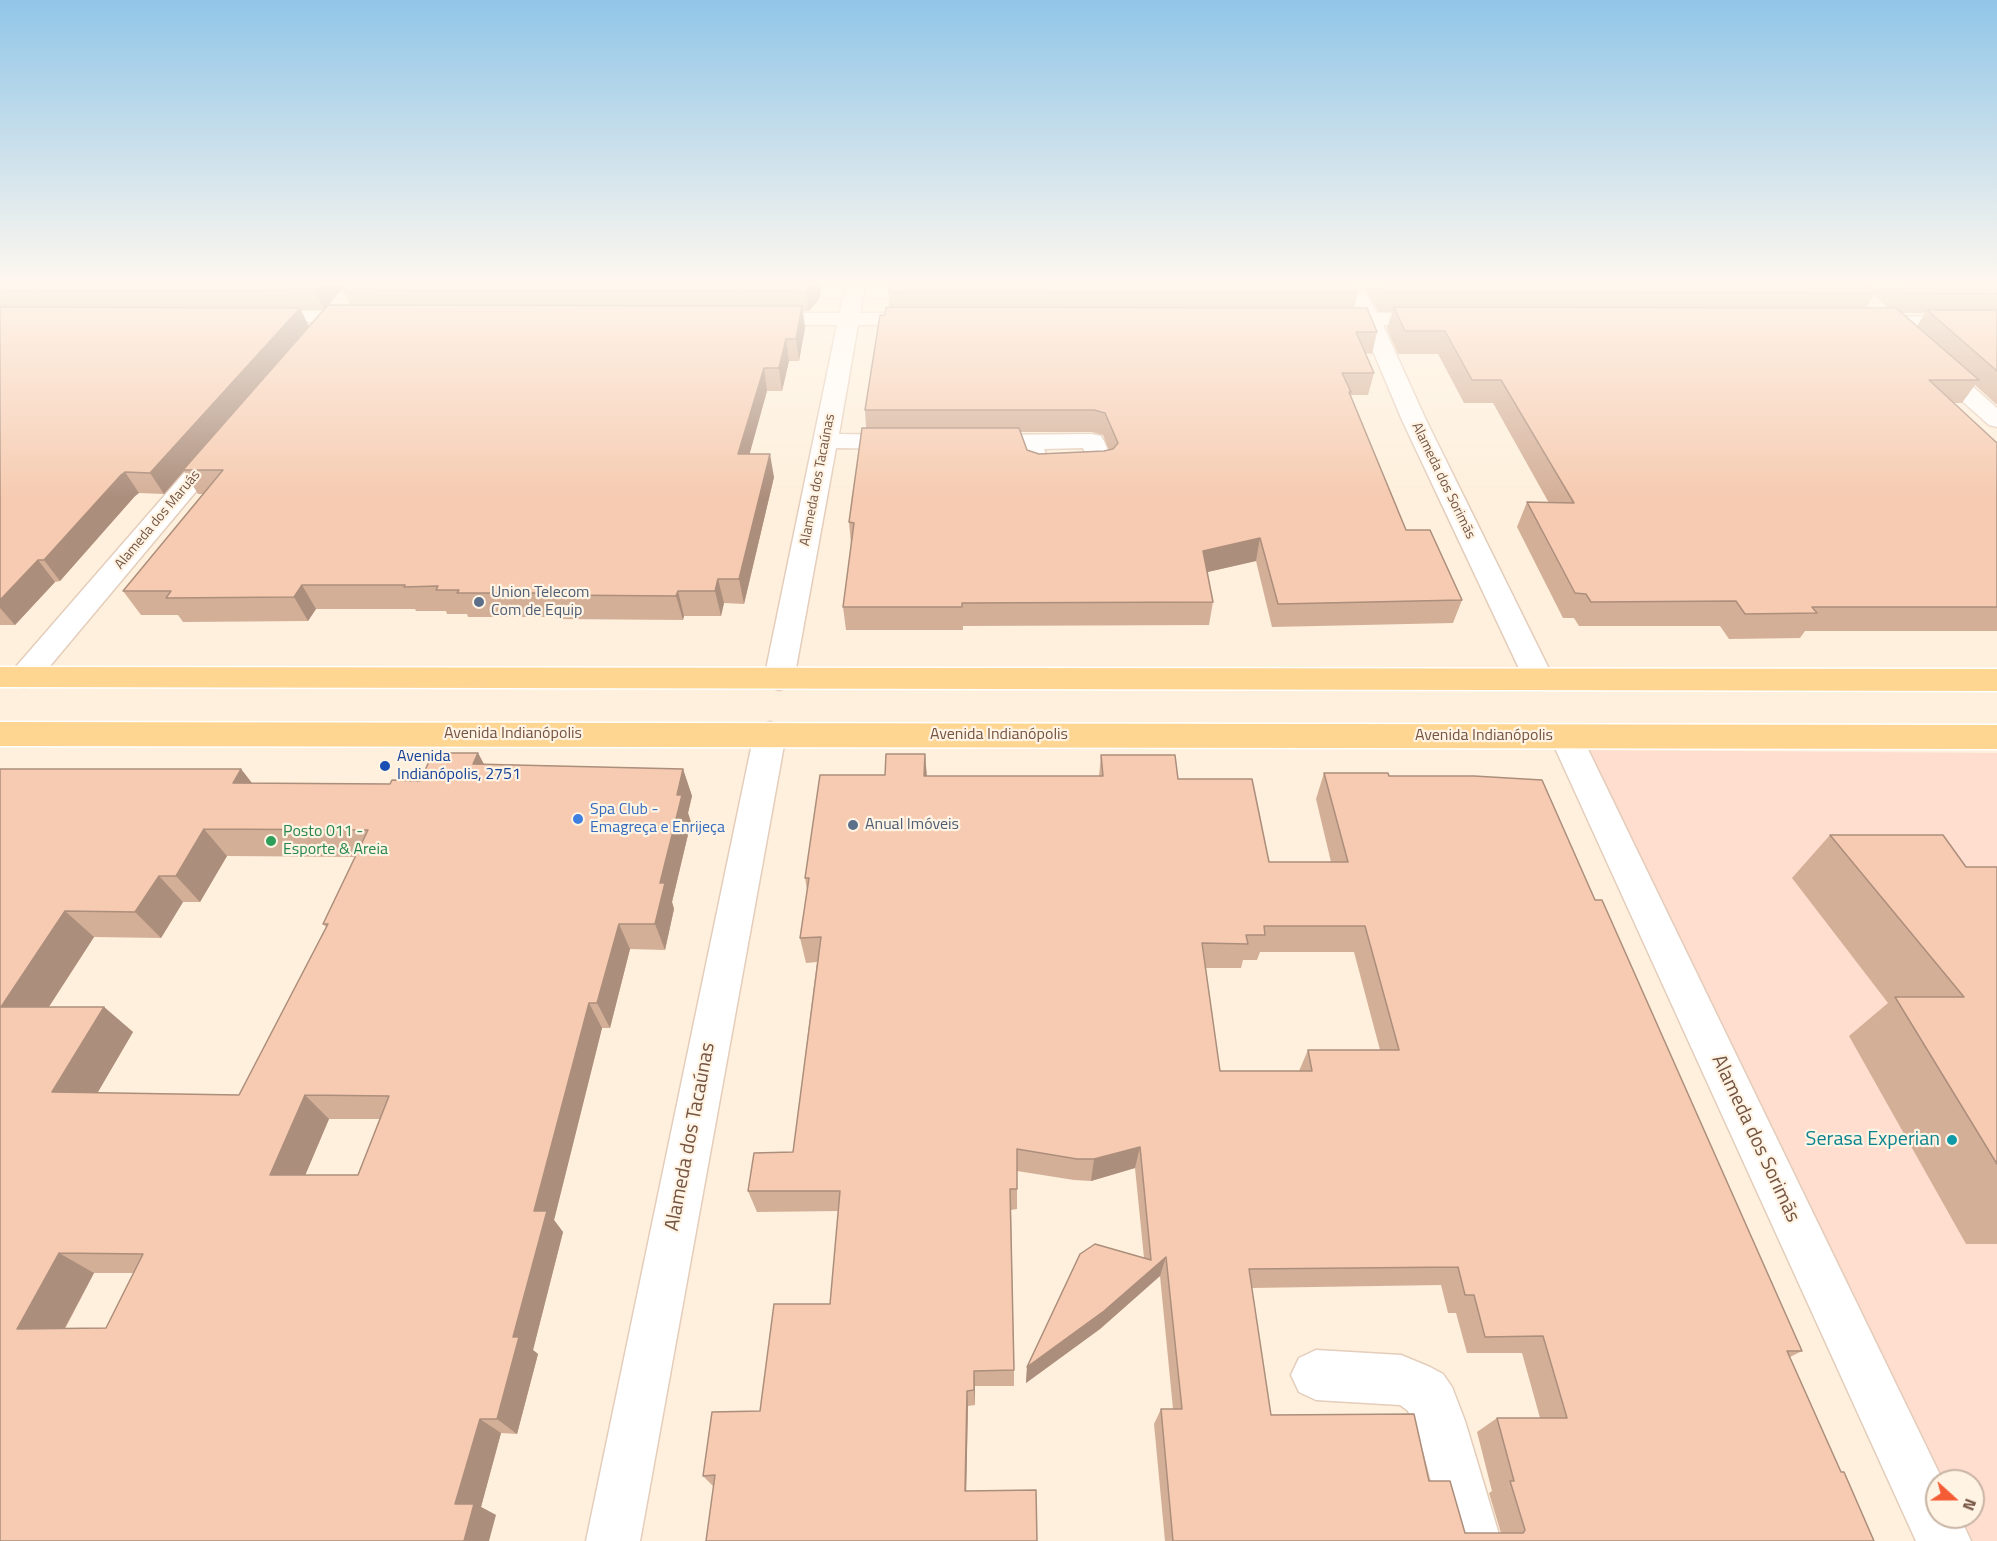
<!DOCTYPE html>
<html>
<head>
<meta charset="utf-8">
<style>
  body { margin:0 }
  #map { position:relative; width:1997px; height:1541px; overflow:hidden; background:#fef0dc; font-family:"Titillium Web",sans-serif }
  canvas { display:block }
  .north { position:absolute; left:1925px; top:1469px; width:60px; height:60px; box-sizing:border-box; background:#fff4e4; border:2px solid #c8b4a4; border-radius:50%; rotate:111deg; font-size:16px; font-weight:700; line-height:24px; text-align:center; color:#755443 }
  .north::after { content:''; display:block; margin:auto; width:21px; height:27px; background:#f45c35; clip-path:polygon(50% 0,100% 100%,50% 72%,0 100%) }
</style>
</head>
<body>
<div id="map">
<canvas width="1997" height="1541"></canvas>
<div class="north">N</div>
</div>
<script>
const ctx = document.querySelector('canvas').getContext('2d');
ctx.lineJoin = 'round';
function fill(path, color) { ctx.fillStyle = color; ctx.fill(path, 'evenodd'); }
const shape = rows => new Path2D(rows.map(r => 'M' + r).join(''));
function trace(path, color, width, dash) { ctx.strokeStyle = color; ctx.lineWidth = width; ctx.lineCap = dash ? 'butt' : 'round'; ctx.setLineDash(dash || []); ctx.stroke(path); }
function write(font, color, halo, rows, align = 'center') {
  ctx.font = font + ' "Titillium Web",sans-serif'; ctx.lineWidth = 4.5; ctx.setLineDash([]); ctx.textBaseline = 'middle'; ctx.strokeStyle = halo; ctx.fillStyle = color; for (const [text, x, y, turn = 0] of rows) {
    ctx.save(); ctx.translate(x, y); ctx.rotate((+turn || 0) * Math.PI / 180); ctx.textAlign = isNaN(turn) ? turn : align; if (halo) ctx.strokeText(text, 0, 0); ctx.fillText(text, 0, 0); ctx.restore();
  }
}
const commercial = shape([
  [1586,750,1997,753,1997,1541,1966,1541,1955,1517,1973,1517,1973,1481,1937,1481]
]);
const minor = shape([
  [846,282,866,282,860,313,924,313,931,315,934,319,931,323,924,325,858,325,839,434,904,435,913,437,916,442,913,447,904,449,836,448,794,679,790,686,779,690,768,686,764,679,837,325,760,325,753,323,750,319,753,315,760,313,840,313,846,282],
  [1340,282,1360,282,1377,313,1434,313,1441,315,1444,319,1441,323,1434,325,1383,325,1426,420,1554,679,1550,686,1539,690,1528,686,1524,679,1402,420,1362,325,1327,325,1320,323,1317,319,1320,315,1327,313,1356,313,1340,282],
  [259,311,363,311,370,313,373,317,370,321,363,323,252,321,249,317,252,313,259,311],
  [1997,316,1997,328,1867,329,1860,327,1856,323,1860,319,1867,317,1997,316],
  [1936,359,1944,361,1997,408,1997,427,1989,425,1928,371,1925,366,1928,361,1936,359],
  [1092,434,1101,436,1104,441,1114,464,1111,469,1038,474,1029,472,1020,449,980,449,971,447,968,442,971,437,980,435,1092,434],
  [1083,448,1087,457,1048,459,1044,449,1083,448],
  [220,440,229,442,232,447,229,452,35,684,24,687,13,684,9,677,13,670,211,442,220,440],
  [770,722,781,726,786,734,640,1541,586,1541,754,734,759,726,770,722],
  [1566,725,1577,729,1582,737,1943,1481,1937,1481,1937,1517,1960,1517,1971,1541,1916,1541,1550,737,1555,729,1566,725],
  [1316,1350,1401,1355,1430,1367,1443,1374,1452,1387,1465,1421,1501,1541,1447,1541,1415,1421,1407,1410,1400,1405,1316,1400,1299,1392,1291,1375,1299,1358,1316,1350]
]);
const major = shape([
  [0,667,1997,669,1997,691,0,687,0,667],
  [0,722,1997,725,1997,749,0,746,0,722]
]);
const wall = shape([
  [0,282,348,282,324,310,301,310,309,327,350,305,343,290,351,282,823,282,819,299,809,311,803,311,805,328,799,361,789,361,782,391,767,391,749,454,774,477,744,604,724,603,721,616,684,616,683,620,558,619,557,617,468,617,467,614,447,614,446,611,416,611,415,609,316,609,308,621,183,622,178,615,141,615,123,591,204,494,198,494,184,471,164,494,139,493,135,496,60,581,55,582,15,625,0,625],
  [1361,282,1997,282,1997,404,1996,404,1975,385,1962,403,1954,403,1997,443,1997,631,1805,631,1800,638,1729,639,1720,626,1579,626,1574,618,1563,618,1517,527,1527,502,1549,503,1493,403,1464,403,1438,354,1398,354,1387,329,1392,312,1379,312],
  [1874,295,1888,308,1866,308],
  [1902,313,1925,313,1917,326],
  [888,291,1358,292,1354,308,1377,332,1372,354,1365,353,1374,373,1368,395,1350,395,1406,530,1462,600,1453,623,1272,627,1256,561,1207,572,1213,602,1209,625,963,626,963,630,846,630,843,607,851,544,849,522,866,428,865,410,885,315,889,307],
  [1020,432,1092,432,1103,435,1109,450,1104,451,1039,454,1027,450],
  [478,753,484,764,683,769,692,796,688,813,691,822,672,902,674,909,665,950,630,949,610,1028,602,1028,554,1220,563,1232,533,1350,538,1354,517,1434,501,1433,481,1507,496,1515,0,1541,0,769,241,769,252,783,390,784,420,781],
  [227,856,355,857,323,924,326,927,239,1095,97,1093,133,1032,104,1007,49,1007,94,937,161,938,183,902,200,902],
  [329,1119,380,1119,358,1175,305,1175],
  [94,1273,134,1273,106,1328,65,1329],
  [925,754,927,776,1099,776,1101,755,1178,779,1269,862,1331,862,1316,799,1324,773,1389,776,1595,900,1802,1351,1790,1357,1841,1472,1874,1541,1165,1541,1154,1424,1161,1409,1173,1409,1160,1276,1100,1329,1026,1383,1027,1367,1144,1258,1135,1168,1091,1181,1074,1180,1017,1171,1017,1209,1011,1210,1014,1370,1014,1386,975,1386,975,1405,968,1406,966,1491,1037,1541,714,1487,703,1476,760,1411,830,1304,839,1211,757,1212,748,1191,793,1152,817,962,806,963,800,938,807,890,805,878],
  [1260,952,1354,952,1380,1050,1308,1050,1299,1071,1220,1071,1205,968,1241,968,1243,960,1257,960],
  [1441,1285,1448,1313,1456,1313,1467,1353,1522,1353,1540,1418,1497,1418,1477,1432,1492,1491,1489,1493,1501,1533,1465,1533,1429,1481,1271,1415,1251,1288],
  [1830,835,1966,867,1997,867,1997,1244,1966,1244,1849,1036,1888,1003,1792,878]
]);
const shadedWall = shape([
  [323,282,348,282,324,310,315,290],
  [815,282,823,282,819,299,809,311,806,291],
  [802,306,805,328,799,361,796,339],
  [300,308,309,327,164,494,150,473],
  [786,339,789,361,782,391,779,368],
  [764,368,767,391,743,478,738,454],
  [770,454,774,477,744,604,739,579],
  [125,472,139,493,135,496,60,581,44,560,121,475],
  [1260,538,1256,561,1199,574,1203,551],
  [38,560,55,582,15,625,0,608,0,600],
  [718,579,724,603,721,616,715,591],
  [302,585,316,609,308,621,294,597],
  [678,591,684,616,683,620,676,596],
  [478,753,492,780,473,764],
  [925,754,927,781,924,776],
  [241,769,262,796,233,783],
  [683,769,692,796,688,813,691,822,672,902,674,909,665,950,655,924,660,883,677,795],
  [204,829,227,856,200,902,176,876],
  [159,876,183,902,161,938,135,912],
  [65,911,94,937,33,1031,1,1007],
  [619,924,630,949,610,1028,597,1003],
  [589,1003,602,1028,554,1220,563,1232,533,1350,538,1354,517,1434,497,1419,513,1337,534,1211],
  [104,1007,133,1032,84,1116,52,1092],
  [305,1095,329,1119,296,1197,270,1175],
  [1140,1147,1135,1168,1091,1181,1094,1159],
  [59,1253,94,1273,55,1346,17,1329],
  [1166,1257,1160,1276,1100,1329,1026,1383,1027,1367],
  [974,1371,975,1386,975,1405,974,1390],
  [967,1391,968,1406,966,1502,965,1491],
  [480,1419,501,1433,481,1507,496,1515,489,1541,464,1541,455,1504]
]);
const building = shape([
  [0,282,323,282,315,290,0,291,0,282],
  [351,282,815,282,806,291,343,290,351,282],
  [889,282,1353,282,1358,292,888,291,889,282],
  [1378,282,1863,282,1875,293,1384,292,1378,282],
  [1893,282,1997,282,1997,294,1906,293,1893,282],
  [328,305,802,306,796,339,786,339,779,368,764,368,738,454,770,454,739,579,718,579,715,591,678,591,676,596,549,595,549,593,457,593,459,590,436,590,438,586,404,587,405,585,302,585,294,597,166,598,171,591,123,591,223,470,183,470,328,305],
  [0,307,300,308,150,473,125,472,121,475,44,560,38,560,0,600,0,307],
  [886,307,1367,308,1377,332,1356,332,1374,373,1342,373,1351,392,1349,392,1406,530,1430,530,1462,600,1278,604,1260,538,1203,551,1213,602,962,603,962,607,843,607,854,523,849,522,862,428,1019,428,1027,450,1039,454,1104,451,1113,449,1118,443,1105,413,1094,410,865,410,880,315,885,315,886,307],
  [1394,307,1896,308,1979,380,1929,380,1997,443,1997,607,1812,607,1817,613,1745,614,1736,601,1591,602,1586,594,1575,593,1527,502,1574,503,1501,380,1472,380,1445,331,1405,331,1394,307],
  [1927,310,1997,310,1997,371,1927,310],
  [433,753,478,753,473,764,683,769,677,795,682,795,660,883,665,883,655,924,619,924,597,1003,589,1003,534,1211,547,1211,513,1337,519,1337,497,1419,480,1419,455,1504,474,1504,464,1541,0,1541,0,769,241,769,233,783,390,784,392,780,420,781,433,753],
  [204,829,368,830,323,924,328,924,239,1095,52,1092,104,1007,1,1007,65,911,135,912,159,876,176,876,204,829],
  [305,1095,389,1096,358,1175,270,1175,305,1095],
  [59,1253,143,1254,106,1328,17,1329,59,1253],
  [886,754,925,754,924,776,1103,776,1101,755,1175,755,1178,779,1252,779,1269,862,1348,862,1324,773,1388,773,1389,776,1474,776,1542,780,1595,900,1602,900,1802,1351,1787,1351,1841,1472,1844,1472,1874,1541,1173,1541,1161,1409,1182,1409,1166,1257,1104,1311,1027,1367,1080,1254,1095,1244,1151,1260,1140,1147,1094,1159,1077,1159,1017,1149,1017,1189,1010,1189,1014,1370,974,1371,974,1390,967,1391,965,1491,1036,1490,1037,1541,706,1541,715,1475,703,1476,712,1412,760,1411,774,1304,830,1304,840,1191,748,1191,754,1153,793,1152,821,937,800,938,809,878,805,878,820,775,885,775,886,754],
  [1264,926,1365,926,1399,1050,1308,1050,1312,1071,1220,1071,1202,943,1248,944,1246,935,1265,935,1264,926],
  [1458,1267,1465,1295,1474,1295,1485,1337,1543,1336,1567,1418,1497,1418,1514,1481,1510,1481,1525,1530,1523,1533,1465,1533,1450,1481,1429,1481,1414,1414,1271,1415,1249,1269,1458,1267],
  [1830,835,1943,835,1966,867,1997,867,1997,1164,1895,997,1964,997,1830,835]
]);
const markers = [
  [479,602,6,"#5c6f8a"],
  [385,766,6,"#1a4fb4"],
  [578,819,6,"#3f7fe0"],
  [853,825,6,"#5c6f8a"],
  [271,841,6,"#2e9e5b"],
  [1952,1140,6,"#0f9aa8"]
];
const farStreetnames = [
  ["Alameda dos Tacaúnas",818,480,-79],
  ["Alameda dos Sorimãs",1443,481,64],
  ["Alameda dos Maruás",158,520,-50]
];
const serviceNames = [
  ["Union Telecom",491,593],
  ["Com de Equip",491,611],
  ["Anual Imóveis",865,825]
];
const streetNames = [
  ["Avenida Indianópolis",513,734],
  ["Avenida Indianópolis",999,735],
  ["Avenida Indianópolis",1484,736]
];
const transitNames = [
  ["Avenida",397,757],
  ["Indianópolis, 2751",397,775]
];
const shopNames = [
  ["Spa Club -",590,810],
  ["Emagreça e Enrijeça",590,828]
];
const leisureNames = [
  ["Posto 011 -",283,832],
  ["Esporte & Areia",283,850]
];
const nearStreetnames = [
  ["Alameda dos Tacaúnas",691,1137,-79],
  ["Alameda dos Sorimãs",1755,1139,65]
];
const nearCulturenames = [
  ["Serasa Experian",1940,1140]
];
fill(commercial, '#ffddcf');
trace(minor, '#e4cdbb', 3);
trace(major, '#fff', 3);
fill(minor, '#fff');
fill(major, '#ffd592');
fill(wall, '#d4af98');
fill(shadedWall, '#ac8e7c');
fill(building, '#f6cbb1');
trace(building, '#ac8e7c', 1.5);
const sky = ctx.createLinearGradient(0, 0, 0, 498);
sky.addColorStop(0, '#91c6e8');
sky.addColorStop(0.57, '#fff8ef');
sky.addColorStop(1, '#fff8ef00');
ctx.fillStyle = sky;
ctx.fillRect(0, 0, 1997, 498);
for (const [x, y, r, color] of markers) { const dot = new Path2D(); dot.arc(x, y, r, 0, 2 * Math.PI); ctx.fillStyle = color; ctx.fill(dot); trace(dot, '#fff4e4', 2); }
write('14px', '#755443', '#fff4e4', farStreetnames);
write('16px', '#4e5e75', '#fff4e4', serviceNames, 'left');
write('16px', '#755443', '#fff4e4', streetNames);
write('16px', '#164399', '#fff4e4', transitNames, 'left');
write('16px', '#366cbe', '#fff4e4', shopNames, 'left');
write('16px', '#27864d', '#fff4e4', leisureNames, 'left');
write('20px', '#755443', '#fff4e4', nearStreetnames);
write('20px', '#0d838f', '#fff4e4', nearCulturenames, 'right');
</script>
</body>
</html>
